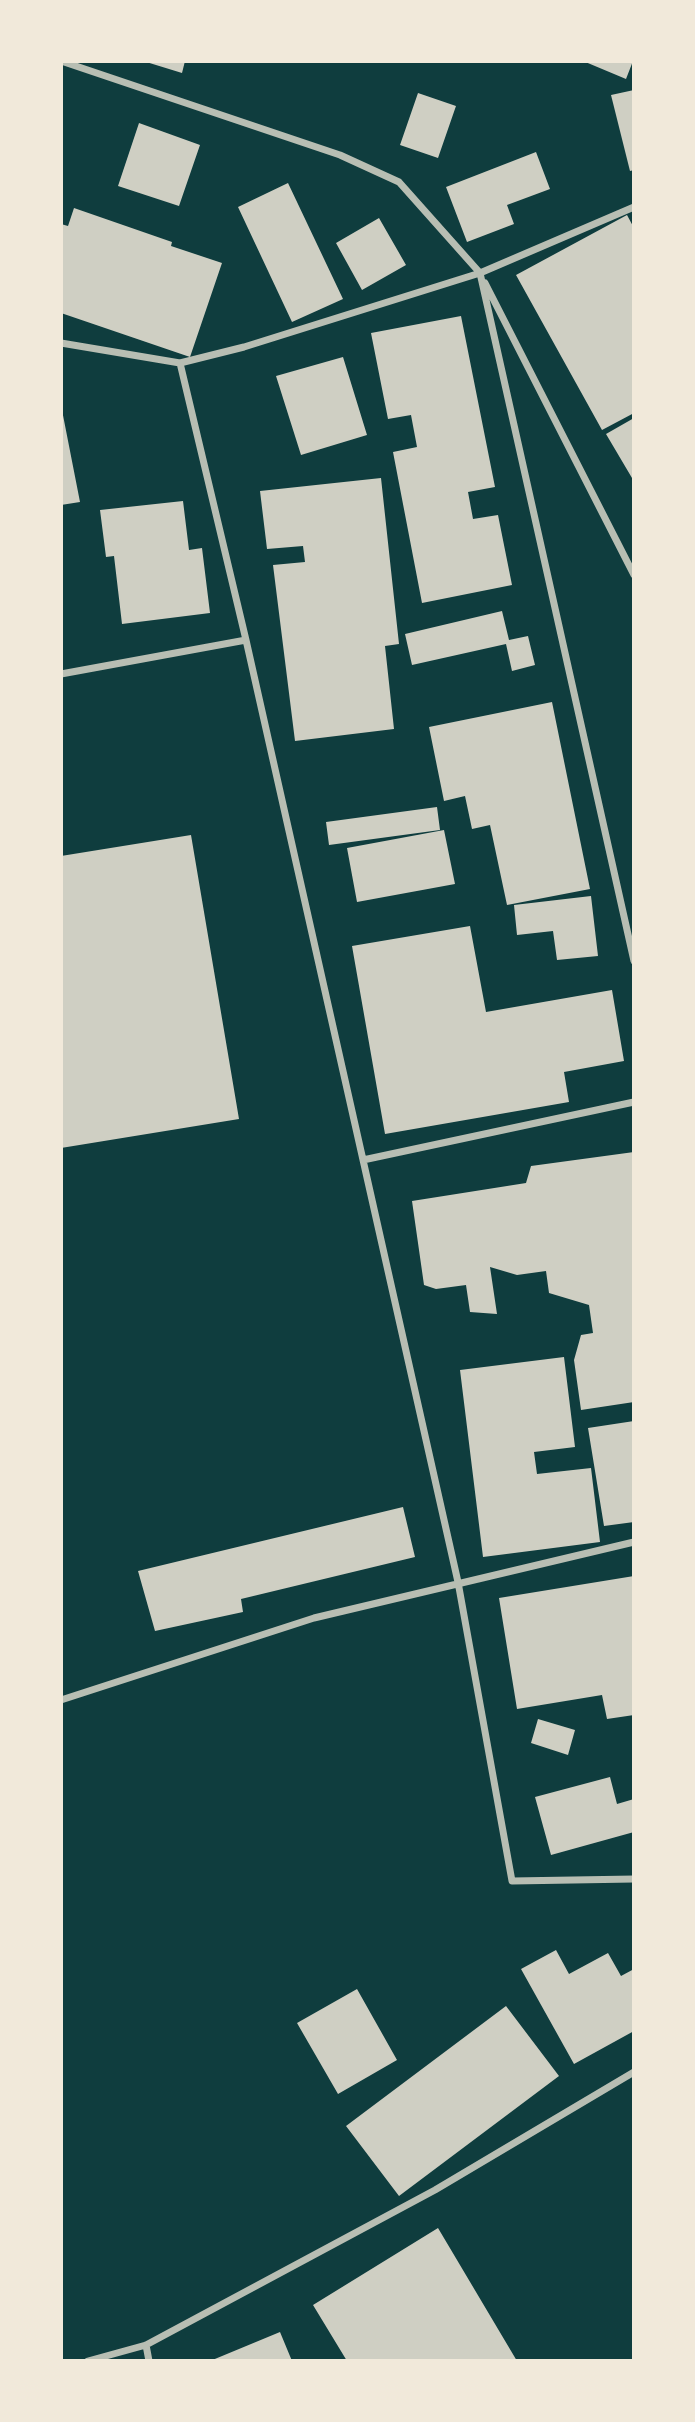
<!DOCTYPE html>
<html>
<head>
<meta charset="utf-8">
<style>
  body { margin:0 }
  #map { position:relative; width:695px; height:2422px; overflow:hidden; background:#0f3d3e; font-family:Bitter,serif }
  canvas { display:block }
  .frame { position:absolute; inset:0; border:63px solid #f1e9da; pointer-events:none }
</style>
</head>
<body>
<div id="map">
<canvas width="695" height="2422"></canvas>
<div class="frame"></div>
</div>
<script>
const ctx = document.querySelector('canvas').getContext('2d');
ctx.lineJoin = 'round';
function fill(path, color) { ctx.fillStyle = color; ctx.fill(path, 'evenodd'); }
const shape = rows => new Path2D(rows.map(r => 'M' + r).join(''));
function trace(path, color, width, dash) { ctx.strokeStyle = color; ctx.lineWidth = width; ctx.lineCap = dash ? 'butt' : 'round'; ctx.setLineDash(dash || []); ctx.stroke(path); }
const building = shape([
  [143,61,185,61,182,73],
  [583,61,633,61,626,79],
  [634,90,634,170,630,171,611,95],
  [418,93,456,106,438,158,400,145],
  [139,123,200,145,179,206,118,186],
  [536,152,550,189,507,205,514,224,467,242,446,187],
  [288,183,343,299,292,322,238,207],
  [74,208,172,242,171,246,222,263,190,357,61,313,61,224,68,226],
  [627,215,634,228,634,413,602,430,516,275],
  [379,218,406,265,362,290,336,243],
  [461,316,495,487,468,492,473,519,498,515,512,585,422,603,393,452,417,447,411,415,388,419,371,333],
  [343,357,367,435,301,455,276,376],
  [61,405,80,502,61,505],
  [634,418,634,477,632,478,606,434],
  [381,478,399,644,385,646,394,729,295,741,273,565,305,562,303,546,267,549,260,491],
  [183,501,189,550,202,548,210,613,122,624,114,556,106,557,100,510],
  [502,611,509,640,528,636,535,665,512,671,506,644,412,665,405,634],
  [552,702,590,889,507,905,490,825,472,829,465,796,444,801,429,727],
  [437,807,440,830,329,845,326,822],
  [444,830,455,884,357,902,347,848],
  [191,835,239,1119,61,1148,61,856],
  [591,896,598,956,557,960,553,931,517,935,514,905],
  [470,926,486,1012,612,990,624,1061,564,1072,569,1102,385,1134,352,946],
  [634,1152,634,1402,581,1410,574,1360,581,1335,593,1333,589,1305,549,1293,546,1271,517,1275,490,1267,497,1314,470,1312,466,1285,436,1289,424,1285,412,1201,526,1183,531,1166],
  [564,1357,575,1447,534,1452,537,1474,591,1468,600,1542,483,1557,460,1370],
  [634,1421,634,1522,604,1526,588,1428],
  [403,1507,415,1557,241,1599,243,1612,155,1631,138,1571],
  [634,1576,634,1715,607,1719,602,1695,517,1709,499,1598],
  [538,1719,575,1730,568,1755,531,1743],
  [610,1777,617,1804,634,1799,634,1832,551,1855,535,1797],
  [556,1950,569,1974,608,1953,621,1976,634,1969,634,2031,574,2064,521,1969],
  [357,1989,397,2060,338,2094,297,2023],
  [506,2006,559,2076,399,2196,346,2126],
  [438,2228,517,2361,347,2361,313,2305],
  [280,2332,292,2361,210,2361]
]);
const minor = shape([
  [61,61,340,155,399,182,480,273,634,961],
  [485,283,634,575],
  [61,343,180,363,244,347,480,273,634,207],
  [180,363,246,640,458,1582,512,1881,634,1879],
  [61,674,246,640],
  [363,1160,634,1102],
  [61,1700,314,1618,634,1542],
  [146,2345,149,2361],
  [88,2361,146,2345,435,2190,634,2072]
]);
fill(building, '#cfcfc3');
trace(minor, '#b8beb3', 7);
</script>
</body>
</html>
